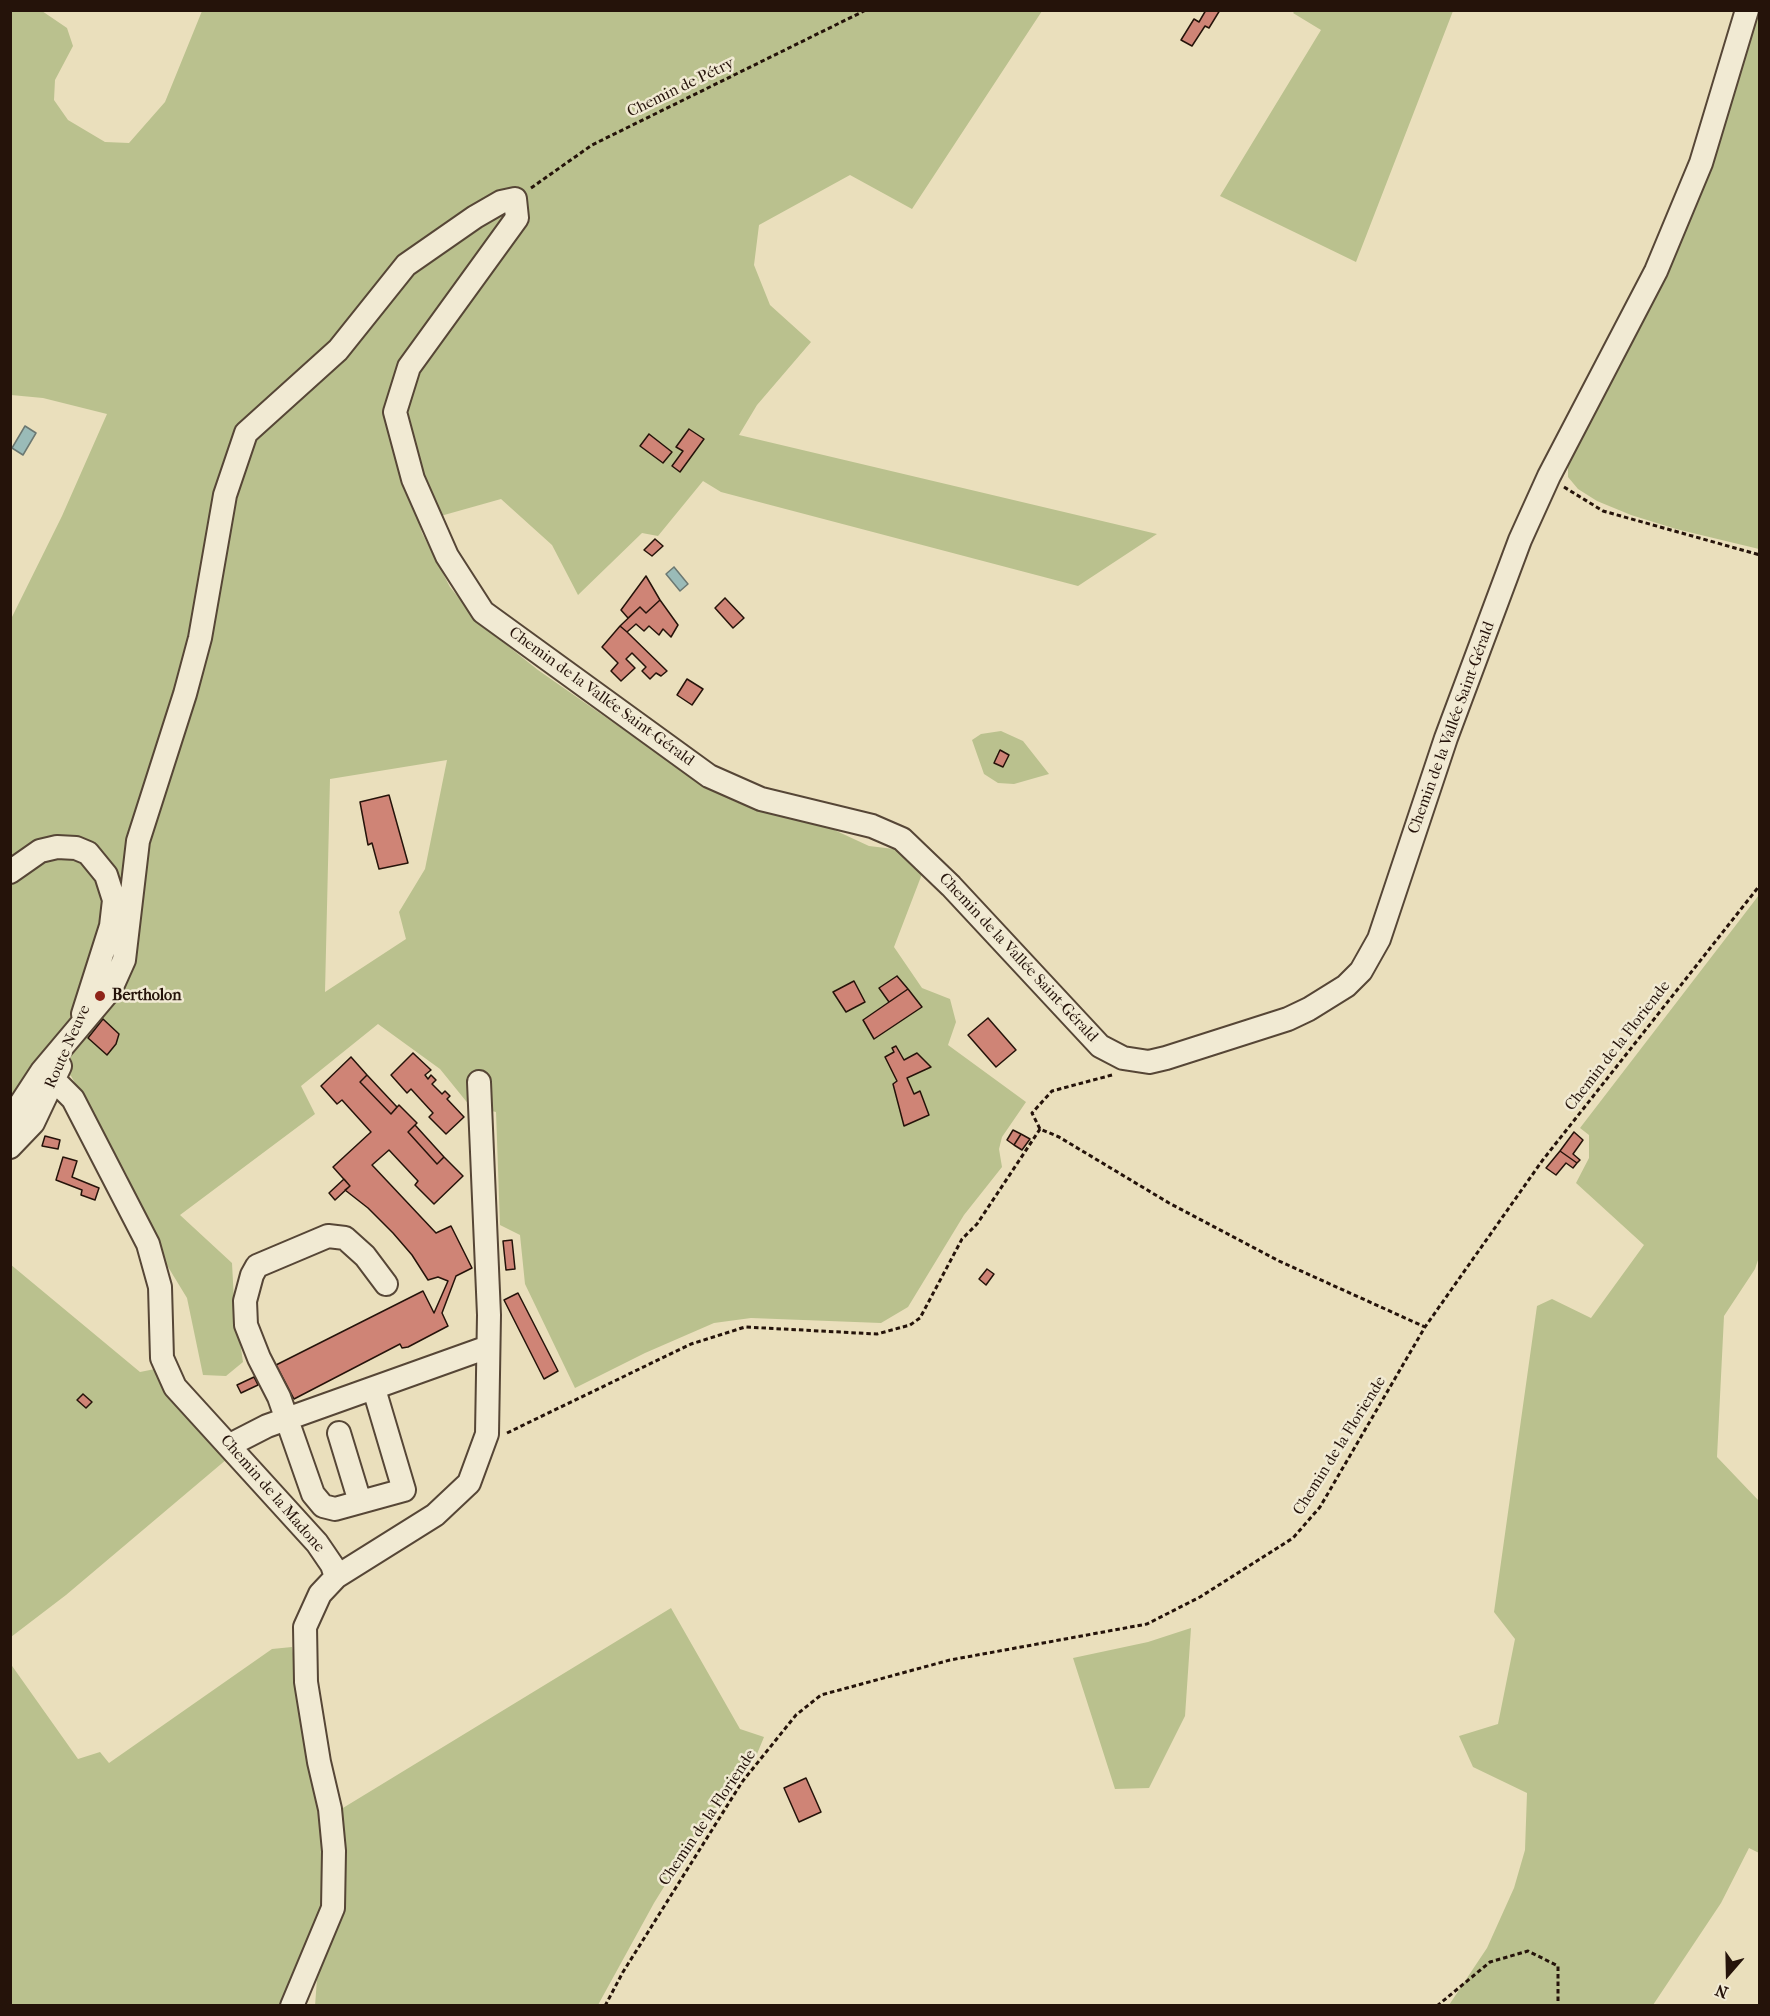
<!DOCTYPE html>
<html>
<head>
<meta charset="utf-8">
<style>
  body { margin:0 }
  #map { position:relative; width:1770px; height:2016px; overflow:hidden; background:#eadfbc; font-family:"IM FELL French Canon",serif }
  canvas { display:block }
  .frame { position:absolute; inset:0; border:12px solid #25130a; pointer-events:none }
  .north { position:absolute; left:1698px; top:1944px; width:60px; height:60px; -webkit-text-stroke:4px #f1ead3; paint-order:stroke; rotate:200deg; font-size:16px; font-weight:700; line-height:24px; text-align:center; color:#25130a }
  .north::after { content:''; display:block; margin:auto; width:21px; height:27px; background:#25130a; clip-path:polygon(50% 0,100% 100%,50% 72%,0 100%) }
</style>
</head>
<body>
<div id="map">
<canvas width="1770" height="2016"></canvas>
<div class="frame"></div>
<div class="north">N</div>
</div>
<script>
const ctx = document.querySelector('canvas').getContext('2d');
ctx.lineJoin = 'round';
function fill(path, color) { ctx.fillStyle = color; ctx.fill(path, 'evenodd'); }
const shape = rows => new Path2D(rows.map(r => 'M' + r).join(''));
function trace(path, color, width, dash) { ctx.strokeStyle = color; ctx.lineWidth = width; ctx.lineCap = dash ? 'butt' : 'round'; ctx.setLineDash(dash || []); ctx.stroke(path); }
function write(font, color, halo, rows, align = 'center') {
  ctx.font = font + ' "IM FELL French Canon",serif'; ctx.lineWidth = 5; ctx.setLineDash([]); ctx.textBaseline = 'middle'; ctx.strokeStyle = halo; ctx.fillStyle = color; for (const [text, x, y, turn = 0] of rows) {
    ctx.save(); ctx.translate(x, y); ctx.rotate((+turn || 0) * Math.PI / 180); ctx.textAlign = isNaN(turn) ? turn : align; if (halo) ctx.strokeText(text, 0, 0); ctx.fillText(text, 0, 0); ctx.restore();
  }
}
const green = shape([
  [11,11,42,11,67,28,73,46,55,80,54,100,68,120,105,142,129,143,165,102,202,11,1042,11,912,209,850,175,759,225,754,265,770,305,811,342,757,405,739,435,1157,534,1078,586,721,492,703,481,658,536,642,533,578,595,552,545,501,499,437,517,412,442,410,419,393,417,399,457,422,533,450,587,479,623,538,670,697,781,736,802,759,810,830,828,869,846,894,849,922,874,894,947,922,988,950,999,956,1022,948,1045,1026,1102,1002,1137,999,1149,1002,1167,964,1215,908,1307,881,1323,751,1318,714,1323,645,1353,575,1388,525,1284,520,1235,500,1225,496,1112,470,1106,440,1069,378,1024,301,1086,315,1114,180,1215,232,1263,234,1301,243,1362,226,1376,203,1375,187,1298,162,1257,127,1175,71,1076,43,1061,11,1122,10,621,62,516,107,414,43,398,11,395],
  [447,760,425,869,399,912,406,939,325,992,330,779],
  [1295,11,1453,11,1356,262,1220,196,1321,30,1293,13],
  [1755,11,1759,11,1759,549,1676,529,1631,515,1597,501,1578,489,1568,477,1568,467,1571,453],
  [1001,731,1023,741,1049,774,1014,784,998,783,984,774,972,740,981,734],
  [1759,895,1759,1257,1755,1269,1724,1316,1717,1457,1759,1501,1759,1853,1749,1848,1721,1903,1653,2005,1449,2005,1487,1948,1514,1888,1525,1850,1527,1793,1473,1767,1459,1736,1498,1724,1515,1639,1494,1612,1537,1306,1552,1299,1591,1318,1644,1245,1576,1183,1589,1158,1589,1135,1580,1128],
  [10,1264,140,1372,155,1369,163,1390,227,1459,66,1595,11,1637],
  [671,1608,740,1729,764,1737,757,1754,701,1827,654,1903,598,2005,315,2006,317,1979,336,1927,338,1811],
  [1191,1628,1185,1716,1149,1788,1115,1789,1073,1658,1148,1642],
  [292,1647,326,1861,325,1891,318,1925,282,2005,11,2005,10,1663,78,1759,100,1752,109,1763,272,1649]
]);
const water = shape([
  [25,426,36,433,23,455,12,448,25,426],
  [674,567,688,584,680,591,666,574,674,567]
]);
const building = shape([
  [1206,10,1220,10,1209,28,1205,26,1192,46,1181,40,1194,19,1199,22,1206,10],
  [689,429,704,439,680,472,672,466,683,451,676,447,689,429],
  [649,434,672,452,663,463,640,446,649,434],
  [655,539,663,546,652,556,644,550,655,539],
  [646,576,660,600,646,613,640,607,628,618,621,610,646,576],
  [725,598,744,618,733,628,715,608,725,598],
  [660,600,678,625,671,637,663,629,659,635,649,626,644,631,636,624,627,632,620,626,640,607,646,613,660,600],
  [620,626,627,632,667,671,661,676,656,673,650,679,642,671,646,667,632,653,626,659,635,668,621,681,611,671,618,663,602,647,620,626],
  [687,679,703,689,692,705,677,695,687,679],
  [1000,750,1009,755,1003,767,994,763,1000,750],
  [389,795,408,863,379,869,372,843,368,845,360,802,389,795],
  [897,976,908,989,889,1002,879,988,897,976],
  [854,981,865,1002,846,1012,833,992,854,981],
  [908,989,922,1007,874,1039,863,1020,908,989],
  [988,1018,1016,1050,996,1067,968,1035,988,1018],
  [103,1019,119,1034,116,1044,107,1055,88,1038,103,1019],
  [896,1046,904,1060,917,1053,931,1067,907,1078,914,1094,920,1091,929,1115,904,1126,893,1084,897,1081,885,1057,894,1052,892,1048,896,1046],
  [413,1053,431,1070,425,1075,428,1079,431,1075,436,1080,432,1084,442,1094,445,1091,450,1096,447,1099,464,1117,446,1134,429,1117,433,1113,411,1089,407,1093,391,1075,413,1053],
  [351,1057,367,1075,360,1082,391,1114,399,1105,417,1123,408,1132,437,1164,444,1157,463,1176,434,1204,415,1185,418,1181,389,1150,372,1165,436,1233,451,1226,472,1268,456,1276,442,1313,448,1326,408,1347,402,1348,400,1344,294,1399,276,1365,423,1291,434,1313,448,1281,438,1277,428,1280,412,1255,393,1233,368,1208,345,1190,350,1186,333,1167,371,1132,342,1100,337,1104,321,1086,351,1057],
  [367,1075,397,1107,391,1114,360,1082,367,1075],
  [415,1125,444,1157,437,1164,408,1132,415,1125],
  [1013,1130,1021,1134,1014,1145,1007,1140,1013,1130],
  [1574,1132,1583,1140,1573,1154,1580,1160,1577,1163,1560,1151,1574,1132],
  [1021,1134,1030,1139,1022,1150,1014,1145,1021,1134],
  [45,1136,60,1140,58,1149,42,1146,45,1136],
  [1560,1151,1577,1163,1573,1168,1566,1163,1556,1175,1546,1168,1560,1151],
  [63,1157,77,1161,72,1177,99,1188,95,1200,81,1195,82,1190,56,1180,63,1157],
  [344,1179,350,1186,335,1200,329,1193,344,1179],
  [512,1240,515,1269,506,1270,503,1241,512,1240],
  [987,1269,994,1274,986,1285,979,1279,987,1269],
  [518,1293,558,1371,544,1379,504,1300,518,1293],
  [254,1377,258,1385,241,1393,237,1385,254,1377],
  [83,1394,92,1402,86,1408,77,1400,83,1394],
  [806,1778,821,1812,799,1822,784,1788,806,1778]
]);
const path = shape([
  [531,188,592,145,866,10],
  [1564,487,1603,511,1760,555],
  [1112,1075,1052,1091,1032,1113,1040,1129,1059,1137,1169,1203,1279,1261,1425,1327],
  [507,1433,691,1344,745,1327,877,1334,910,1325,920,1318,962,1239,977,1224,1040,1129],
  [605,2006,623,1972,742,1782,796,1715,821,1695,950,1660,1147,1624,1200,1597,1293,1538,1320,1507,1425,1327,1542,1161,1760,885],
  [1437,2006,1490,1962,1528,1951,1558,1966,1558,2006]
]);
const minor = shape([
  [10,872,40,851,57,847,76,848,88,853,106,875,114,900,111,926,83,1014],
  [54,1080,73,1099,148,1244,160,1287,162,1358,175,1387,317,1543,332,1565,336,1577,320,1594,305,1627,306,1682,319,1762,330,1809,334,1851,333,1908,292,2006],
  [10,1120,42,1071,111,989,124,960,138,841,185,694,200,638,225,495,246,433,338,350,406,265,475,217,501,202,515,199,517,218,409,367,395,412,413,479,447,556,483,612,709,776,761,799,872,826,902,839,951,886,1100,1046,1123,1058,1149,1062,1166,1058,1288,1019,1309,1009,1346,986,1361,971,1379,939,1446,738,1520,540,1549,476,1656,271,1701,163,1747,10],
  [10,1147,33,1123,60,1066],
  [374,1389,404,1490,335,1509,323,1506,313,1494,279,1397,259,1358,246,1325,245,1301,252,1275,257,1266,328,1236,345,1238,365,1256,386,1284],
  [339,1433,360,1502],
  [230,1445,267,1426,488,1347],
  [336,1577,435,1515,469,1483,487,1434,489,1315,479,1082]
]);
const markers = [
  [100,996,6,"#8f2418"]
];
const streetNames = [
  ["Chemin de Pétry",681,88,-26],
  ["Chemin de la Vallée Saint-Gérald",601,697,36],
  ["Chemin de la Vallée Saint-Gérald",1452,728,-70],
  ["Chemin de la Vallée Saint-Gérald",1018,958,47],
  ["Chemin de la Floriende",1618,1046,-52],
  ["Route Neuve",68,1047,-66],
  ["Chemin de la Floriende",1340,1446,-58],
  ["Chemin de la Madone",272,1494,49],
  ["Chemin de la Floriende",708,1818,-56]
];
const poiNames = [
  ["Bertholon",112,996]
];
fill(green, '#bac18e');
fill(water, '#9abbb8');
trace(water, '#6b7872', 1.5);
fill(building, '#cf8476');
trace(building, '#25130a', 1.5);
trace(minor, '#564636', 26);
trace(path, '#25130a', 3, [4.5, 3]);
trace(minor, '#f1ead3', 22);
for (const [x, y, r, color] of markers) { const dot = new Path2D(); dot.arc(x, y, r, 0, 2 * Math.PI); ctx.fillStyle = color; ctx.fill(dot); trace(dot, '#f1ead3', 2); }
write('16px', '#25130a', '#f1ead3', streetNames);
write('bold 16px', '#25130a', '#f1ead3', poiNames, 'left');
</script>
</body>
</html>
